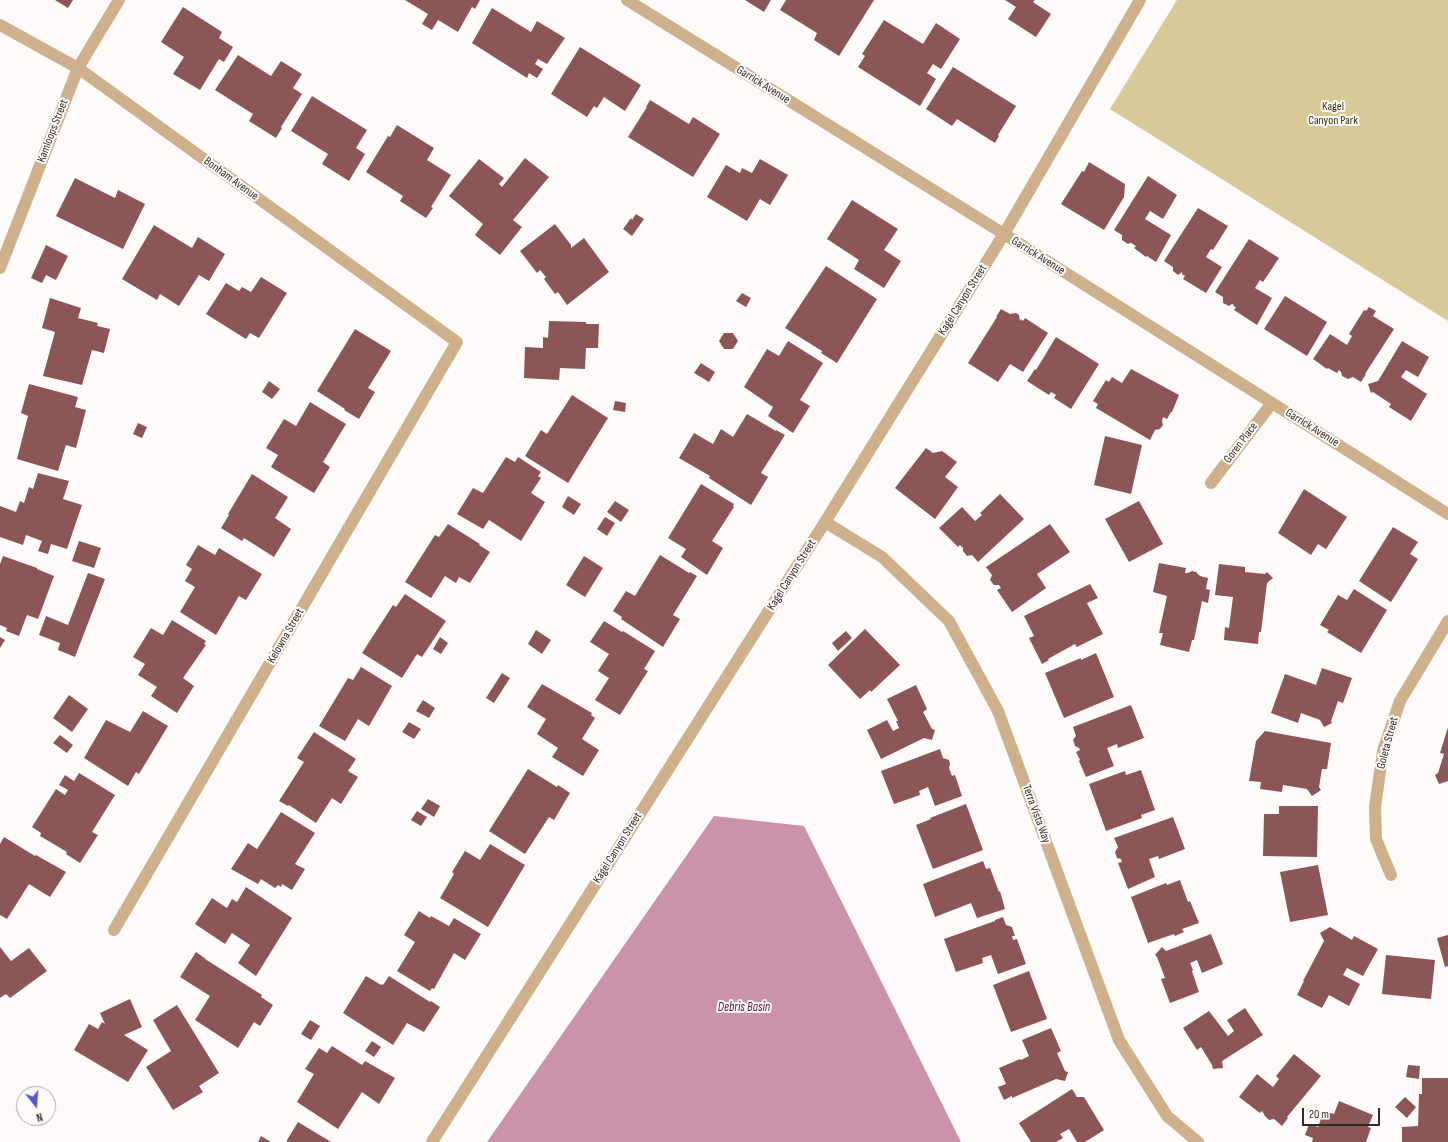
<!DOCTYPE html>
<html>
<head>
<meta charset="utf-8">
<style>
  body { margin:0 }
  #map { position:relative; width:1448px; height:1142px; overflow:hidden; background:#fdfaf9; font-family:"Sofia Sans Condensed",sans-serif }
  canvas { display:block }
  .north { position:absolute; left:16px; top:1086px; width:40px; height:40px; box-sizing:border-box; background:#fdfaf9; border:1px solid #aba7a6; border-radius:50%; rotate:163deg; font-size:11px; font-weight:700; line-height:16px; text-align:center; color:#312b29 }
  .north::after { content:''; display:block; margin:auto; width:14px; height:18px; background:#5457ce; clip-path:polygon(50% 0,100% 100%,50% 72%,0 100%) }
  .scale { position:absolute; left:1302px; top:1108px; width:78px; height:18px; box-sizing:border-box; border:2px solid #312b29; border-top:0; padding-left:5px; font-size:12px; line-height:14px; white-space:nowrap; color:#312b29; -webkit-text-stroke:3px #fdfaf9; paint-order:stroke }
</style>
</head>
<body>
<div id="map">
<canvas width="1448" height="1142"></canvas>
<div class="north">N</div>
<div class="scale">20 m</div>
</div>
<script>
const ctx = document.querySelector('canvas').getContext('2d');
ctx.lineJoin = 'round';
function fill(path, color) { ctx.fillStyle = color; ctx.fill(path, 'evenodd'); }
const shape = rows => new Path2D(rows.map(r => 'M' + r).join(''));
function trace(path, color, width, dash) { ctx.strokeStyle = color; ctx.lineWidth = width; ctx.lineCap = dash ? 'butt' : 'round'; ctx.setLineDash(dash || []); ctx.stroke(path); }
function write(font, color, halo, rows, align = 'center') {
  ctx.font = font + ' "Sofia Sans Condensed",sans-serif'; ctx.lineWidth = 4; ctx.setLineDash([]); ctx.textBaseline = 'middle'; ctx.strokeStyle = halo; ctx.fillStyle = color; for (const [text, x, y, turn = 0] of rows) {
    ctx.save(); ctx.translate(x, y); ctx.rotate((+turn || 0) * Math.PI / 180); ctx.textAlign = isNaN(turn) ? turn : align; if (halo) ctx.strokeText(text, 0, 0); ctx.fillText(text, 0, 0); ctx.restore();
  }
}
const green = shape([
  [1177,0,1448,0,1448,321,1110,109]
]);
const water = shape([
  [714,816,804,826,961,1142,487,1142]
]);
const building = shape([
  [55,0,73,0,68,8],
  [405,0,480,0,475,9,472,7,458,32,438,20,432,30,422,24,428,14],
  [745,0,771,0,764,12],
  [786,0,874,0,839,56,814,40,817,33,780,10],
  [1005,0,1035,0,1033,2,1051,14,1036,37,1008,19,1016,7],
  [183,7,222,32,219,38,233,47,224,62,219,59,200,90,173,74,184,57,161,42],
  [492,8,531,32,537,21,565,38,547,64,538,59,535,64,543,69,537,78,529,73,527,78,472,43],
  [884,20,923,44,936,23,960,39,941,69,933,64,927,73,936,79,920,106,858,67,865,56,862,54],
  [580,47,641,85,625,111,604,97,597,108,594,106,587,117,551,94],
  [238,55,271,76,281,61,302,74,293,88,302,94,281,127,282,128,276,138,249,121,253,114,215,90],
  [953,67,1016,106,998,135,999,136,995,143,957,119,952,126,926,109],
  [312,96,367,130,356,148,365,154,349,181,322,164,328,154,291,131],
  [650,100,689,124,693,117,720,134,693,177,628,137,647,107,646,107],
  [397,125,434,148,427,160,451,175,431,207,433,208,426,218,400,201,403,196,366,172,388,136,390,137],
  [525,158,549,177,513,220,522,227,500,255,475,235,483,224,449,196,479,159,504,178,499,184,502,187],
  [760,159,788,175,770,205,760,199,747,221,707,197,726,165,740,173,742,168,752,173],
  [1089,162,1125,184,1124,197,1104,230,1061,204,1082,171,1084,172],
  [1148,176,1177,195,1163,219,1150,211,1145,219,1171,235,1156,262,1147,256,1146,257,1134,248,1136,246,1131,243,1132,242,1128,244,1122,240,1122,235,1114,230],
  [75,178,115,198,118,190,145,204,123,249,56,216],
  [852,200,898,229,884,250,901,261,884,288,854,269,859,260,827,239],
  [1198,208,1228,226,1213,250,1211,249,1206,257,1222,267,1206,293,1183,279,1185,276,1182,274,1182,272,1178,275,1173,271,1173,267,1164,261],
  [636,214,644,219,632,236,623,229,631,218,632,220],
  [555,224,571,245,571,248,584,238,609,272,567,305,558,292,555,294,544,279,546,277,540,270,537,273,520,251],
  [154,225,192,248,198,237,225,254,209,281,199,275,179,306,160,294,157,300,122,279],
  [1249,239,1279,258,1263,282,1260,280,1255,288,1272,298,1257,325,1234,310,1236,307,1233,306,1234,305,1232,304,1229,306,1223,303,1223,297,1215,292],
  [46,245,68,256,56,280,46,275,42,283,31,278],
  [826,266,877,299,837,363,821,353,822,351,785,328],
  [261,277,287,293,259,338,250,333,246,339,206,314,226,283,239,291,242,287,251,292],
  [742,293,751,298,746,307,736,301],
  [1285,296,1327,322,1307,356,1264,329],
  [50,298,81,308,78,318,98,323,97,326,110,329,104,353,92,350,82,385,43,376,55,332,42,328],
  [1369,307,1376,311,1373,316,1394,329,1365,374,1366,374,1361,382,1353,377,1348,379,1342,376,1341,372,1339,370,1337,373,1328,368,1327,369,1313,359,1330,334,1347,345,1352,336,1349,334,1364,310,1366,311],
  [1001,309,1010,314,1016,313,1019,315,1020,321,1021,319,1023,321,1025,318,1048,333,1023,372,1010,364,998,382,968,363,997,317,996,317],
  [549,321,586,322,586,324,599,324,598,348,586,348,585,369,560,368,559,380,524,378,525,347,543,348,543,337,548,338],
  [355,329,391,351,368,388,375,392,359,419,344,410,345,409,317,391],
  [724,333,733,333,738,341,733,349,724,349,719,341],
  [1056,337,1099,364,1071,409,1054,398,1056,395,1051,392,1049,395,1027,381,1035,369,1036,370],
  [788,341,823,363,800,400,810,406,793,433,768,416,773,407,744,387,767,349,779,356],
  [1402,341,1429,357,1418,377,1406,370,1401,377,1427,394,1411,421,1389,407,1391,404,1373,392,1371,393,1368,384,1378,381],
  [701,363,715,372,709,382,694,373],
  [1131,369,1179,395,1172,412,1171,412,1167,419,1163,417,1162,421,1163,425,1160,429,1155,430,1150,440,1096,408,1098,404,1093,401,1106,380,1109,382,1112,377,1122,383],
  [269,381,280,389,272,399,262,392],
  [29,384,78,397,75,407,86,410,76,448,66,445,58,471,17,459,28,416,21,413],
  [572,395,608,418,568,483,525,456,541,430,547,434],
  [615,401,626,403,625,412,613,410],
  [310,402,346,424,323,462,330,467,314,493,271,467,278,455,266,448,284,419,296,426],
  [747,414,776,431,776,430,785,435,761,473,768,477,751,505,709,478,710,476,679,458,694,433,713,444,721,429,733,437],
  [138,423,147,427,142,438,133,434],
  [1105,436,1142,445,1131,494,1094,485],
  [926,448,933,453,942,451,957,462,945,477,958,487,935,519,895,488],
  [506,457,515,462,518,457,541,472,538,476,541,478,531,493,545,502,521,541,489,520,483,529,457,514,473,488,483,493],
  [38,473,69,481,63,499,82,505,67,549,51,544,48,554,38,551,42,541,26,535,23,545,0,537,0,506,16,512,20,501,24,503,29,487,33,489],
  [252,474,288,497,275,518,291,529,274,557,244,538,242,541,221,528,229,515,228,514],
  [701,484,734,504,733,506,734,507,712,541,723,548,707,575,681,557,686,549,668,538],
  [1304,489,1347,517,1326,549,1318,544,1311,555,1278,533],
  [1000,494,1024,519,978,562,972,555,967,556,963,551,963,548,960,545,958,547,939,528,962,507,975,521,982,515,980,513],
  [568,496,581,504,574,515,562,507],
  [615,501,629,510,621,522,607,512],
  [1139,501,1163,544,1129,562,1105,519],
  [605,517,615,523,607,536,597,529],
  [448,524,480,544,479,545,490,552,470,583,459,577,456,583,445,576,431,598,405,582,435,535,439,537],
  [1050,524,1070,552,1037,574,1046,588,1012,612,997,590,1001,588,999,585,994,585,990,580,992,575,986,567],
  [1393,527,1418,542,1410,554,1418,559,1391,602,1359,581],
  [79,541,101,548,94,568,72,561],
  [198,545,215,555,219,548,262,574,246,600,239,596,216,635,180,612,195,587,185,581,192,569,186,565],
  [660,555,689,573,690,572,697,576,673,615,680,619,663,647,621,619,622,617,613,611,626,591,635,596],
  [3,556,37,568,37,569,54,576,38,619,27,615,19,636,6,631,7,628,0,625,0,564],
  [584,556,603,568,585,597,566,585],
  [1159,563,1186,568,1185,573,1188,573,1192,571,1196,572,1200,576,1208,578,1206,589,1210,590,1208,603,1202,601,1194,640,1192,640,1189,652,1160,645,1163,633,1159,633,1167,596,1153,592],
  [1219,564,1245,567,1245,572,1265,574,1267,572,1273,578,1267,583,1261,632,1259,632,1258,644,1224,640,1225,627,1229,628,1233,597,1215,595],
  [88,573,105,579,75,657,58,650,60,643,39,635,46,616,68,625],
  [1090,584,1098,598,1087,603,1103,634,1077,647,1075,644,1048,659,1049,660,1042,664,1029,638,1034,636,1024,616],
  [1354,589,1387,610,1361,653,1327,632,1329,630,1320,625,1338,595,1347,600],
  [405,594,446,621,422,657,417,654,402,678,362,653,393,605,396,607],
  [172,620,206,641,204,644,206,645,183,678,194,686,177,713,151,696,157,687,138,675,145,664,133,657,151,628,163,635],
  [604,621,622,632,623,631,655,651,644,669,648,671,620,715,595,700,609,678,598,671,609,654,590,642],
  [865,629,900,665,871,692,870,690,860,699,828,665],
  [536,630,551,640,542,654,528,644],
  [846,631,852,638,838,651,832,643],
  [0,637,5,640,0,648],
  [440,637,448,643,441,654,433,649],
  [1096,653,1114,697,1064,718,1045,673,1081,658,1081,660],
  [361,667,392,686,369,726,358,719,345,741,319,726,348,678,353,680],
  [1322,668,1352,678,1343,703,1338,701,1331,721,1332,723,1324,727,1320,720,1301,713,1298,723,1271,713,1285,674,1316,685],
  [502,673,510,678,494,703,486,698],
  [542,684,592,713,591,715,595,718,582,739,599,750,583,776,552,757,558,748,537,734,546,719,527,707],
  [916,685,927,709,923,712,932,729,935,730,932,740,924,738,881,759,867,730,887,720,893,731,899,728,896,721,898,721,887,699],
  [69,695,88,709,72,732,53,718],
  [423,700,435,708,429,718,416,711],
  [1131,705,1144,738,1118,748,1117,744,1107,748,1114,766,1086,777,1079,761,1080,760,1076,752,1080,750,1079,748,1075,746,1073,740,1076,736,1073,727],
  [143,711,168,726,139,774,136,772,128,786,84,758,106,720,130,732],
  [409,722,421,729,414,739,402,732],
  [1448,727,1448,781,1439,784,1435,775,1438,773,1444,754,1440,753],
  [1265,731,1331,743,1327,769,1322,769,1319,787,1321,790,1312,796,1307,789,1283,785,1282,792,1260,789,1261,782,1249,781,1256,741],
  [314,732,356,759,348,771,358,777,341,804,332,798,316,823,289,805,288,806,279,801,304,762,297,758],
  [60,735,73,745,67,753,53,743],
  [940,749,943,758,949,760,950,764,949,768,952,776,955,775,962,796,935,806,928,787,919,791,920,795,894,804,881,771],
  [528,769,557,787,558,785,570,793,554,820,549,817,525,854,489,831],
  [1141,770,1155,810,1141,815,1142,818,1106,831,1089,784,1125,771,1126,775],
  [79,773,115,795,92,832,98,835,80,863,66,854,67,852,40,836,41,833,32,827,56,789,65,795,68,790,59,785,65,775,74,781],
  [428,799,440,806,434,817,421,809],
  [966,804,983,850,933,869,916,825,931,819,930,818],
  [1279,806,1318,806,1317,857,1263,856,1264,814,1279,814],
  [417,811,427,817,421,826,411,820],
  [281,812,315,833,295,864,305,869,292,890,282,884,281,887,278,885,275,888,261,879,258,884,231,869,248,843,257,849],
  [1173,817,1185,849,1159,859,1158,856,1149,859,1155,877,1128,889,1118,863,1122,862,1121,859,1117,858,1115,852,1118,847,1114,838],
  [4,837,35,856,36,855,66,872,50,897,29,884,7,919,0,915,0,844],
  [490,844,525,865,488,927,440,898,454,874,452,872,465,851,480,860],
  [983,861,986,869,990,868,999,892,1000,891,1005,909,977,918,971,903,935,917,923,884],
  [1318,865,1328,915,1290,922,1280,872],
  [1180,880,1188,902,1190,901,1199,923,1182,929,1184,932,1175,936,1174,934,1148,943,1131,897,1166,883,1167,885],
  [246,887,292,918,256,976,238,963,250,945,232,933,225,944,195,924,212,898,227,908,232,899,237,902],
  [419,911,430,918,431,916,449,926,454,918,481,934,465,960,454,953,434,989,432,988,430,991,397,971,415,942,404,935],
  [1003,917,1006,925,1012,927,1015,936,1012,936,1013,940,1017,939,1026,964,998,974,991,955,982,958,983,963,956,972,944,939,995,921,995,920],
  [1330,927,1352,940,1354,936,1378,949,1363,976,1347,968,1343,975,1360,984,1349,1006,1329,995,1322,1008,1297,995,1304,981,1303,981,1324,941,1320,933],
  [1211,934,1223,964,1202,973,1197,960,1190,963,1193,970,1192,971,1199,992,1170,1003,1161,979,1165,978,1157,957,1155,955,1162,947,1166,951],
  [1448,935,1448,966,1445,967,1437,938],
  [0,947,11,961,29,948,47,971,10,998,6,994,0,998],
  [196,952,206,959,205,959,262,995,261,997,273,1005,260,1026,254,1022,238,1048,195,1020,210,996,180,977],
  [1386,955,1435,960,1431,999,1382,994],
  [1029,971,1047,1019,1011,1032,993,985],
  [366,976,381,985,382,984,383,985,389,976,430,1002,431,1001,440,1007,424,1032,407,1023,393,1045,343,1013],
  [130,999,142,1027,124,1035,148,1050,128,1082,74,1050,89,1024,98,1029,102,1022,105,1024,100,1013],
  [177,1005,219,1073,199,1086,203,1092,173,1110,146,1067,171,1051,153,1020],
  [1245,1008,1263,1035,1222,1061,1223,1068,1213,1069,1212,1065,1201,1047,1197,1050,1183,1028,1209,1011,1228,1036,1234,1031,1227,1020],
  [310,1020,320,1026,311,1040,301,1034],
  [1051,1028,1061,1051,1057,1053,1065,1071,1068,1072,1065,1081,1056,1079,1012,1098,1012,1096,1004,1100,998,1087,1006,1084,999,1068,1020,1059,1021,1060,1029,1056,1022,1040],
  [372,1041,381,1047,374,1057,365,1051],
  [332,1046,362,1065,365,1061,395,1078,379,1104,362,1092,338,1129,297,1102,314,1074,305,1069,319,1048,327,1053],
  [1294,1054,1321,1076,1287,1117,1288,1118,1282,1126,1274,1119,1269,1120,1265,1116,1262,1111,1260,1113,1239,1097,1257,1074,1273,1087,1279,1079,1276,1076],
  [1408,1065,1420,1066,1419,1079,1406,1077],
  [1422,1078,1448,1078,1448,1142,1402,1142,1402,1127,1418,1126,1419,1094,1422,1094],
  [1072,1089,1077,1097,1084,1097,1104,1130,1085,1142,1077,1142,1069,1129,1060,1134,1063,1138,1056,1142,1031,1142,1019,1123],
  [1405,1097,1416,1107,1407,1118,1395,1107],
  [1339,1101,1373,1115,1368,1127,1371,1128,1366,1142,1312,1142,1313,1138,1305,1135,1309,1124,1318,1127,1324,1111,1334,1114],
  [298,1122,331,1142,287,1142,287,1140],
  [261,1136,271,1142,258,1142]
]);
const street = shape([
  [627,0,1004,234,1448,514],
  [0,25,78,68,457,342,114,930],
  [0,268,78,68,119,0],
  [1211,483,1272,403],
  [825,522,882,557,949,621,998,711,1119,1040,1167,1116,1198,1142],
  [1391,875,1376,839,1375,807,1383,751,1400,701,1448,621],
  [432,1142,825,522,1004,234,1140,0]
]);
const streetNames = [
  ["Garrick Avenue",763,85,32],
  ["Kamloops Street",53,131,-69],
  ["Bonham Avenue",231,179,36],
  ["Garrick Avenue",1038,256,32],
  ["Kagel Canyon Street",963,300,-58],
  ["Garrick Avenue",1312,428,32],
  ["Goren Place",1241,443,-53],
  ["Kagel Canyon Street",792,575,-58],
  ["Kelowna Street",286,636,-60],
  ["Goleta Street",1388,743,-75],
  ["Terra Vista Way",1036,814,70],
  ["Kagel Canyon Street",618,848,-58]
];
const parkNames = [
  ["Kagel",1333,107],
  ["Canyon Park",1333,121]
];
const waterNames = [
  ["Debris Basin",744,1008]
];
fill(green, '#d7ca98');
fill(water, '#cb93a9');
fill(building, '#8c5556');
trace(street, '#cfb08d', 12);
write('12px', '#312b29', '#fdfaf9', streetNames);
write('12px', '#3c3205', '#fdfaf9', parkNames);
write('italic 13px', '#5a1839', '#fdfaf9', waterNames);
</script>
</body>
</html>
